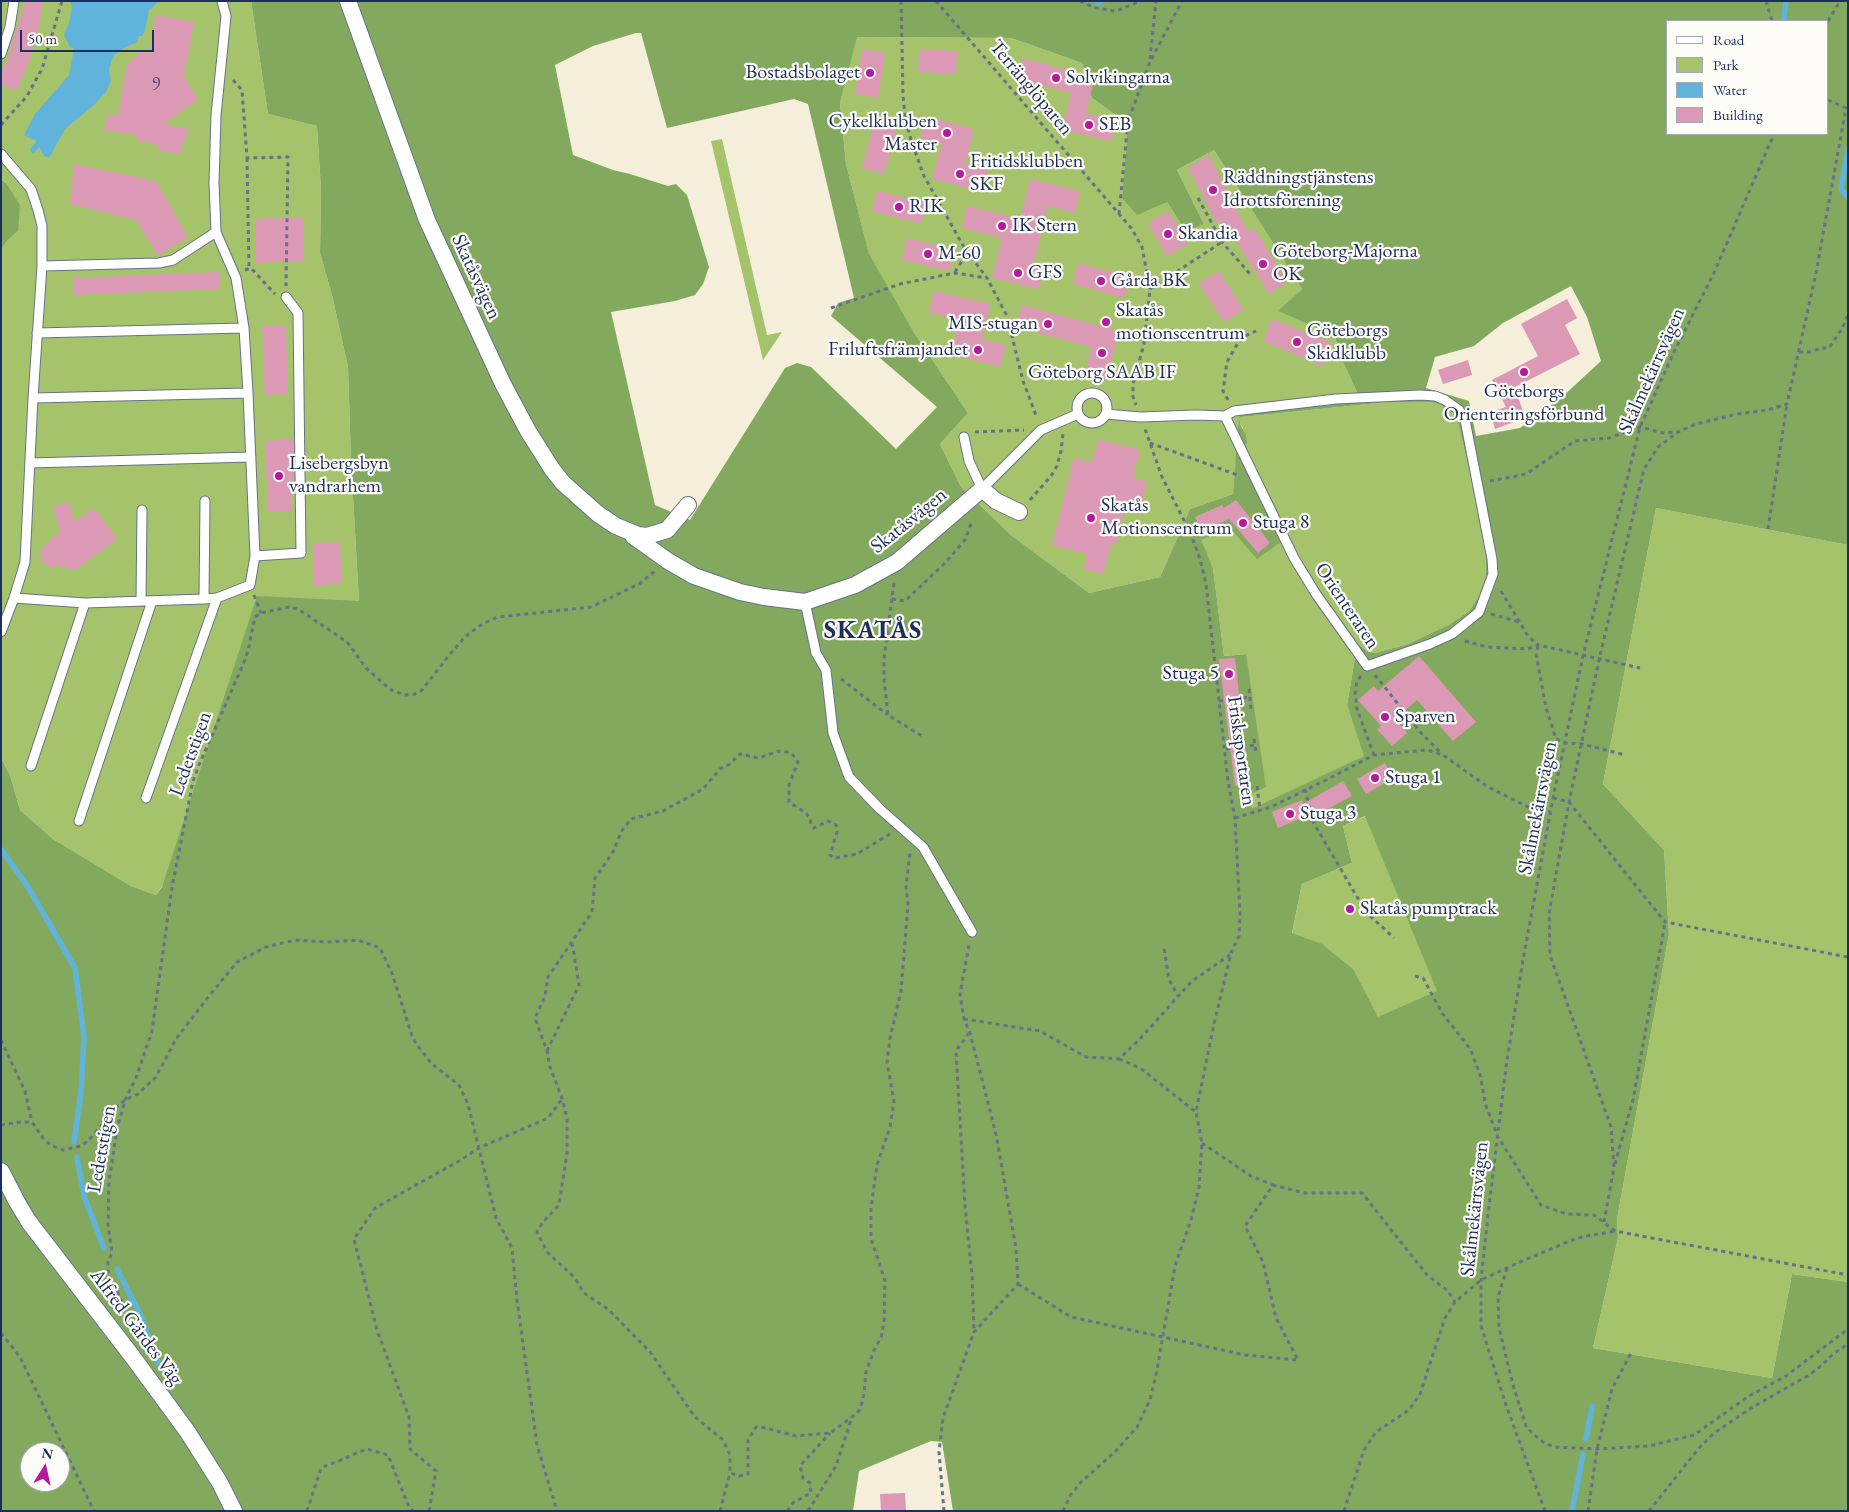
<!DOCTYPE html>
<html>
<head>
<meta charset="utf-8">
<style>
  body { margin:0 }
  #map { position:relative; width:1849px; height:1512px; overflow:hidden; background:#f4eeda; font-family:"EB Garamond",serif }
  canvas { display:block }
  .frame { position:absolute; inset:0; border:2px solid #1b2f5e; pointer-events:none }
  .legend { position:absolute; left:1666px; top:20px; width:162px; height:115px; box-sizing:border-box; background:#fdfcf7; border:1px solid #a3aaba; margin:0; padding:6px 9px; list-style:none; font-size:15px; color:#1b2f5e }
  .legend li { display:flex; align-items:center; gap:10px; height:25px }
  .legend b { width:25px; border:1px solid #a3aaba }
  .north { position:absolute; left:20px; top:1442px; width:50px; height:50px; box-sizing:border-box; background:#fdfcf7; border:1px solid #a3aaba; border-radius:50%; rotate:10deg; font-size:14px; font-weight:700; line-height:20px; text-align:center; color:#1b2f5e }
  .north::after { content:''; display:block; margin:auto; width:18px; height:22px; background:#b5179e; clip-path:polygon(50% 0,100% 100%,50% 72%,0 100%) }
  .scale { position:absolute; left:20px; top:30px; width:134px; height:22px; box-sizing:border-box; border:2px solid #1b2f5e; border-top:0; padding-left:6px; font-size:15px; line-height:18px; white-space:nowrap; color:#1b2f5e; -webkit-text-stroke:4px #fdfcf7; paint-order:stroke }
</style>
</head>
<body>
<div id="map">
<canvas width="1849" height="1512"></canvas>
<div class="frame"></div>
<ul class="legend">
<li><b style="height:6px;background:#fff"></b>Road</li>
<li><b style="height:14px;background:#a4c36b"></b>Park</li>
<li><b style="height:14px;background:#60b4dc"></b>Water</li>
<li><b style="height:14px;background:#dc99b5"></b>Building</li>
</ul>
<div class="north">N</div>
<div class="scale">50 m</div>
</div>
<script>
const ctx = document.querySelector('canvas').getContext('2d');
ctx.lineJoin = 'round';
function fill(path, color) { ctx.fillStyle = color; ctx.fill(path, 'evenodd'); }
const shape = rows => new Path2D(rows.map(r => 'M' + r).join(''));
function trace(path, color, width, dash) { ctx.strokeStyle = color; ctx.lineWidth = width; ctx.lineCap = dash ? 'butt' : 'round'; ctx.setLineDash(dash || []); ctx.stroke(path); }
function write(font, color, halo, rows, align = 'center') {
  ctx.font = font + ' "EB Garamond",serif'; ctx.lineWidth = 4.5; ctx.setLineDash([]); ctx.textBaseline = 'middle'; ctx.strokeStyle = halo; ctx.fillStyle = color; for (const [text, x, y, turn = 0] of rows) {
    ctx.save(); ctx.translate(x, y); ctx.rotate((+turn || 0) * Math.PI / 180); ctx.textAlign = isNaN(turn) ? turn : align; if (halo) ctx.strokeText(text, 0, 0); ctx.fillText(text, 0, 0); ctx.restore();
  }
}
const green = shape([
  [1,1,251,1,268,114,317,126,321,189,320,253,332,295,348,367,351,462,359,601,156,895,131,886,53,839,20,810,10,775,1,758,1,249,7,241,18,231,6,183,1,180],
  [856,37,1011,38,1082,63,1092,98,1128,124,1122,198,1167,202,1186,232,1204,224,1177,170,1214,150,1302,289,1279,311,1335,336,1340,356,1357,392,1240,406,1239,419,1242,417,1388,402,1426,402,1435,403,1450,410,1457,419,1470,473,1483,537,1486,563,1485,584,1481,593,1469,611,1450,624,1408,644,1375,653,1367,651,1359,645,1330,607,1304,568,1243,446,1243,428,1240,424,1233,494,1190,509,1160,577,1089,593,1011,535,961,487,940,444,968,413,915,334,869,255,846,164,840,103],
  [722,139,767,335,782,332,763,360,711,141],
  [1656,508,1848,545,1848,1282,1792,1274,1772,1378,1593,1348,1618,1238,1617,1219,1669,934,1664,850,1603,784],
  [1231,528,1281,542,1305,585,1355,658,1347,705,1365,756,1253,808,1241,798,1245,654,1224,656,1213,568,1200,540],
  [1366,816,1438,991,1378,1018,1354,970,1292,934,1302,884,1352,863,1343,826]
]);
const forest = shape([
  [251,1,1848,1,1848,545,1656,508,1603,784,1664,850,1669,934,1617,1219,1618,1238,1593,1348,1772,1378,1792,1274,1848,1282,1848,1511,953,1511,942,1442,931,1441,859,1471,853,1511,1,1511,1,758,10,775,20,810,53,839,131,886,156,895,162,887,257,596,359,601,351,462,348,367,332,295,320,253,321,189,317,126,268,114],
  [1668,21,1828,21,1828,134,1668,134],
  [636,33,641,33,667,128,794,99,808,104,854,298,838,303,831,316,937,407,896,449,811,367,797,363,785,368,690,520,655,505,611,312,675,301,695,295,703,284,709,267,687,195,676,184,668,186,630,174,613,170,573,155,555,65,593,46],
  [857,37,1011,38,1082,63,1092,98,1128,124,1122,198,1137,215,1167,202,1186,232,1204,224,1177,170,1214,150,1302,289,1278,311,1335,336,1340,356,1357,392,1240,406,1233,494,1190,509,1160,577,1089,593,1011,535,961,487,940,444,968,413,915,334,869,254,846,164,840,103],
  [1571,286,1587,317,1601,361,1561,398,1520,428,1476,436,1469,401,1426,388,1435,357,1474,346,1503,323],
  [1388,402,1426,402,1435,403,1450,410,1457,419,1470,473,1483,537,1486,563,1485,584,1481,593,1469,611,1450,624,1408,644,1375,653,1367,651,1359,645,1330,607,1304,568,1243,446,1247,443,1246,435,1240,424,1239,419,1242,417],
  [1230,528,1257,559,1281,542,1305,585,1355,658,1347,705,1364,756,1253,808,1242,798,1266,787,1246,654,1224,656,1213,568,1201,540],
  [1365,816,1437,991,1378,1017,1354,970,1322,944,1292,933,1302,884,1352,863,1343,826],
  [30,1452,60,1452,60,1482,30,1482],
  [1,180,6,183,20,205,18,231,7,241,1,249]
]);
const water = shape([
  [70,1,159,1,149,10,145,30,142,36,139,36,137,42,124,48,113,56,109,69,111,80,106,92,95,104,65,129,49,158,44,156,36,141,24,135,35,114,69,75,74,49,70,47,64,35,69,23,72,6]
]);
const stream = shape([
  [1097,1,1099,3,1101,1],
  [1784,18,1786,1],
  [1848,149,1841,189,1848,197],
  [33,150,38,144],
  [1,849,28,887,75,968,84,1037,81,1092,74,1142],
  [77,1157,84,1196,104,1248],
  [117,1269,140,1314,158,1363],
  [1586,1439,1592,1406],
  [1572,1511,1583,1454]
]);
const building = shape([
  [26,1,43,1,38,30,27,67,16,91,1,84,1,74,12,49,10,48],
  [156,15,194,22,184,77,198,99,164,124,188,129,184,145,182,144,180,154,158,150,158,145,136,140,137,135,104,130,108,114,118,116,126,66,139,52,149,53],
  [862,49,885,53,878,98,855,94],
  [919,49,957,51,956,74,918,72],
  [1022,58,1095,77,1086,113,1116,120,1111,141,1062,130,1071,93,1017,78],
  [926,116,974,129,965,164,988,170,982,192,932,179,942,143,920,138],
  [875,120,897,126,884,174,862,168],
  [1209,155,1248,232,1254,228,1287,282,1269,294,1223,221,1217,224,1188,167],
  [74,164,156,181,188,237,158,256,136,220,70,204],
  [1030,179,1080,191,1075,213,1048,206,1033,265,1044,267,1039,289,992,278,1002,238,962,228,967,206,1020,219],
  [877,191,927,203,921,224,872,211],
  [1168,211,1188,244,1167,256,1148,223],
  [303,217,303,261,256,263,255,219],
  [907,238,955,249,949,271,902,260],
  [1078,263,1130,277,1124,298,1073,284],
  [1219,271,1244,310,1224,322,1199,283],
  [219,272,219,289,73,295,73,278],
  [934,291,990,304,982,339,1006,345,1000,367,951,354,959,320,929,312],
  [1567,299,1577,318,1565,325,1580,354,1515,387,1525,418,1495,429,1490,412,1506,407,1492,380,1538,356,1521,324],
  [1022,305,1119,331,1107,380,1085,374,1091,347,1016,327],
  [1272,319,1332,343,1322,366,1263,341],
  [262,325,286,325,288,394,265,395],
  [1468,360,1472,375,1443,384,1438,370],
  [293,439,294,493,292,493,292,511,268,512,265,441],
  [1098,439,1140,450,1133,478,1147,482,1142,504,1127,500,1116,545,1111,544,1103,574,1084,569,1087,554,1052,545,1074,458,1092,462],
  [1236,500,1270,543,1258,553,1229,519,1202,532,1195,517,1222,505,1224,508],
  [69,502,74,522,94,508,117,539,75,570,55,565,51,569,47,564,42,564,43,558,39,553,43,550,45,544,60,532,53,507],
  [340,542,342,584,314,585,313,543],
  [1419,656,1476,722,1453,741,1417,700,1395,719,1407,733,1392,746,1377,729,1381,726,1358,700,1374,686,1378,691],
  [1235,658,1249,784,1235,786,1219,659],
  [1385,763,1393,778,1366,794,1357,779],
  [1343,781,1352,796,1324,811,1323,809,1278,828,1272,812,1302,800,1303,804],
  [905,1493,906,1511,881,1511,880,1494]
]);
const path = shape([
  [901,1,903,95,905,117,911,140,924,176,965,249,987,278,1007,316,1023,381,1037,418],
  [936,1,1132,229,1142,247,1150,289,1144,344,1133,384,1133,397,1136,405],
  [1080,1,1096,8,1116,11,1141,1],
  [1766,1,1772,21],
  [1828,21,1840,1],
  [1150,59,1156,1],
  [233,80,242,90,247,158,288,157,286,286],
  [1828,100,1846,108],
  [1,125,27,96,42,69,62,1],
  [247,158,249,269],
  [1198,198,1222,242,1250,274],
  [1119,214,1128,121,1150,62,1182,1],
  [245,270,251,268,275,294],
  [955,272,968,252],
  [1150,289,1222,242],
  [831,308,900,284,955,273,987,278],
  [1799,352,1809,352,1822,348,1829,348,1843,327,1848,315],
  [1228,400,1223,391,1227,362,1238,343,1245,336,1256,331],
  [975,432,1024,430],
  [1150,443,1240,476],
  [1490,481,1526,474,1575,441,1609,438,1640,427,1663,433,1677,432],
  [1030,500,1051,476,1057,466,1061,451,1063,434],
  [1768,529,1787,404],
  [894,583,884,658,884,678,888,715,922,736],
  [1501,591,1528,636,1538,645],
  [254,595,261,613],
  [892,599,905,601,945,563,965,540,972,521],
  [1491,614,1519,622],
  [1465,641,1487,647,1528,649,1538,645,1640,668],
  [1538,646,1536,654,1546,708,1556,739,1566,743,1582,744,1625,755],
  [1375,675,1421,733,1441,753],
  [1361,676,1357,681,1355,693,1357,709,1374,755],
  [841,679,888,715],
  [1249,689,1251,709],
  [1219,701,1249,697],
  [1254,739,1256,753],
  [1226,749,1255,745],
  [1257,786,1260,810],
  [1305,789,1313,822,1366,912,1394,938],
  [1553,798,1569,802,1665,922,1848,957],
  [1235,818,1271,807,1332,777,1374,755,1427,750,1443,755,1488,787,1534,810,1551,812],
  [890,834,857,854,834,858,830,855,837,832,836,825,828,821,814,828,811,824,810,818,806,813,789,802,789,785,798,762,792,754,787,752,779,751,758,758,740,754,730,764,721,768,703,789,663,811,631,819,621,832,613,852,595,878,592,912,548,977,545,996,535,1018,547,1051,550,1067,562,1098,567,1119,567,1153,559,1205,543,1222,537,1232,547,1252,574,1277,584,1293,609,1310,650,1352,695,1417,723,1440,730,1455,730,1473,740,1476,748,1474,748,1440,756,1427,766,1428,796,1436,830,1433,852,1417,860,1410,864,1394,866,1372,874,1350,881,1338,884,1322,885,1281,871,1238,871,1208,877,1165,890,1127,894,1101,887,1062,890,1038,901,991,908,904,906,886,910,852],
  [1164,949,1169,979,1178,996],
  [1415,976,1423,978,1442,1013,1471,1050,1480,1075,1486,1106,1498,1137,1541,1205,1567,1214,1594,1215,1615,1231,1848,1275],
  [964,1019,1040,1031,1086,1057,1119,1059,1139,1040,1191,982,1231,954],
  [969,1033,956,1051,965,1206,972,1275,974,1332],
  [1,1040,25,1091,32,1122],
  [547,1051,579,985,572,942],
  [1119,1059,1140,1068,1196,1112],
  [1,1125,20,1122,32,1122,45,1141,53,1146,63,1150,81,1146,89,1140,116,1108,125,1100,138,1094,156,1077,176,1039,209,996,237,962,266,947,295,940,329,942,358,940,380,948,392,973,412,1036,417,1045,432,1064,459,1085,468,1104,496,1218,512,1248,517,1300,537,1445,557,1511],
  [1202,1143,1251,1176,1273,1185],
  [1615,1164,1633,1100,1665,923],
  [1604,1222,1614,1167,1611,1127,1550,955,1549,914,1569,802,1599,660,1644,469,1658,447,1678,432,1696,424,1737,414,1768,410,1787,404,1816,273,1846,108,1848,108],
  [1507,1268,1498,1297,1499,1328,1513,1385,1526,1426,1533,1434,1543,1442,1554,1447,1597,1449,1649,1446,1694,1435,1749,1396,1786,1376,1848,1329],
  [1018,1284,1071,1317,1245,1355,1298,1360,1276,1318,1263,1262,1245,1226,1273,1185,1305,1193,1362,1193,1427,1275,1448,1291,1455,1302],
  [136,1331,108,1273,108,1262,112,1253,108,1224,109,1181,117,1129,125,1100,136,1078,152,1031,172,887,193,781,199,765,242,667,248,651,255,617,261,613,289,607,298,609,347,642,367,669,391,690,405,695,415,694,422,690,450,654,466,636,482,624,498,617,591,607,639,584,655,571],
  [1,1333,20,1357,94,1511],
  [307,1511,321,1468,367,1449,388,1455,409,1507,413,1511],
  [429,1511,436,1471,410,1449,409,1417,377,1330,354,1239,375,1208,459,1161,479,1148,548,1118,562,1099],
  [720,1511,730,1473],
  [787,1511,794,1502,811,1493,810,1483,803,1478,800,1466,830,1433],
  [808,1511,836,1466,852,1417],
  [944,1511,939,1452,943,1418,974,1332,1018,1284,1016,1248,996,1134,970,1033,964,1019,960,994,969,945],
  [1063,1511,1070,1496,1081,1482,1115,1452,1137,1427,1150,1400,1157,1370,1175,1266,1191,1220,1199,1187,1202,1143,1196,1112,1214,1024,1231,953,1239,936,1240,915,1235,818,1228,781,1206,584,1200,559,1190,532,1162,477,1145,429],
  [1344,1511,1364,1450,1376,1432,1409,1410,1420,1394,1445,1318,1455,1302,1481,1280,1520,1262,1577,1238,1615,1231],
  [1545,1511,1506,1405,1481,1326,1481,1280,1489,1206,1506,1067,1523,960,1553,798,1583,656,1640,427,1674,352,1714,273,1774,134],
  [1588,1511,1597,1449,1612,1389,1631,1353],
  [1649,1511,1699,1448,1713,1434,1751,1408,1809,1375,1821,1366,1833,1354,1848,1344]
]);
const service = shape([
  [1,54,10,27,14,1],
  [1,154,31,189,38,210,42,226,42,266],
  [216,232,173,260,159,263,42,266,33,398,25,562,14,598,85,603,204,599,217,598,250,585,255,556,248,393,244,328,236,278,216,232,214,183,216,115,226,16,222,1],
  [37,333,244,328],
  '1077 408a15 15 0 1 1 30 0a15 15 0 1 1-30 0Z',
  [33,398,248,393],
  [1106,414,1140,417,1196,415,1225,416,1234,411,1336,399,1420,395,1435,396,1445,400,1459,410,1465,420,1492,559,1493,574,1479,612,1452,634,1430,644,1367,666,1316,594,1294,558,1225,416],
  [964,437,969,461,982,489,1041,430,1078,414],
  [30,463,251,457],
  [255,556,301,553,298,313,286,297],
  [204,599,205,501],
  [141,601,142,510],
  [805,602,816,653,826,670,833,733,849,777,880,809,923,847,972,932],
  [1,632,14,598],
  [31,766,85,603],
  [146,798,217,598],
  [79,821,152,601]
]);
const minor = shape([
  [348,1,427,220,503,384,528,431,552,469,563,483,598,514,616,526,638,535,647,536,667,530,688,505],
  [633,536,668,561,694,576,740,592,764,597,805,602,855,585,897,562,982,489,996,501,1019,512],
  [1,1171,17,1202,29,1222,132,1356,187,1431,220,1483,234,1511]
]);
const markers = [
  [870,73,5,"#b5179e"],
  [1056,78,5,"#b5179e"],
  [1089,125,5,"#b5179e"],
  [947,133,5,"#b5179e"],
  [960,174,5,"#b5179e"],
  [1213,190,5,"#b5179e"],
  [899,207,5,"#b5179e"],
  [1002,226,5,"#b5179e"],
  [1168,234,5,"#b5179e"],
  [928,254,5,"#b5179e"],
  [1263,264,5,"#b5179e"],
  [1018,273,5,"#b5179e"],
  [1101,281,5,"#b5179e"],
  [1106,322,5,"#b5179e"],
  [1048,324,5,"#b5179e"],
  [1297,342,5,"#b5179e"],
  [978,350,5,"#b5179e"],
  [1102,353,5,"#b5179e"],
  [1524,372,5,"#b5179e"],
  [279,476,5,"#b5179e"],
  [1091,518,5,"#b5179e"],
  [1243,523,5,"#b5179e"],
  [1229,674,5,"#b5179e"],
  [1385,717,5,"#b5179e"],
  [1375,778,5,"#b5179e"],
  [1290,814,5,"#b5179e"],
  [1350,909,5,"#b5179e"]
];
const numberNames = [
  ["9",156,85]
];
const poiNames = [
  ["Bostadsbolaget",860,73,"right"],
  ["Solvikingarna",1066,78],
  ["Cykelklubben",937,122,"right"],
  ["Master",937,145,"right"],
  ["SEB",1099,125],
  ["Fritidsklubben",970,162],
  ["SKF",970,185],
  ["Räddningstjänstens",1223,178],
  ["Idrottsförening",1223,201],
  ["RIK",909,207],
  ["IK Stern",1012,226],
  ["Skandia",1178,234],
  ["Göteborg-Majorna",1273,252],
  ["OK",1273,275],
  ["M-60",938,254],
  ["GFS",1028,273],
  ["Gårda BK",1111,281],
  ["Skatås",1116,311],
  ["motionscentrum",1116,334],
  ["MIS-stugan",1038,324,"right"],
  ["Göteborgs",1307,331],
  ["Skidklubb",1307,354],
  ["Friluftsfrämjandet",968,350,"right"],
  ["Göteborg SAAB IF",1102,373,"center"],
  ["Göteborgs",1524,392,"center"],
  ["Orienteringsförbund",1524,415,"center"],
  ["Lisebergsbyn",289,464],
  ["vandrarhem",289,487],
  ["Skatås",1101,506],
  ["Motionscentrum",1101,529],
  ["Stuga 8",1253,523],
  ["Stuga 5",1219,674,"right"],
  ["Sparven",1395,717],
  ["Stuga 1",1385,778],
  ["Stuga 3",1300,814],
  ["Skatås pumptrack",1360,909]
];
const streetNames = [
  ["Terränglöparen",1031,88,50],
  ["Skatåsvägen",476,277,65],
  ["Skålmekärrsvägen",1652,371,-66],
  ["Skatåsvägen",909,521,-39],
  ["Orienteraren",1347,606,56],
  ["Frisksportaren",1241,751,82],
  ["Ledetstigen",191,754,-70],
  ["Skålmekärrsvägen",1538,808,-79],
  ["Ledetstigen",102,1149,-80],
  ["Skålmekärrsvägen",1475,1209,-84],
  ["Alfred Gärdes Väg",136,1327,53]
];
const districtNames = [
  ["SKATÅS",873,631]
];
fill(green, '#a4c36b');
fill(forest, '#83a95f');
fill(water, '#60b4dc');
trace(stream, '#60b4dc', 5.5);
fill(building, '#dc99b5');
trace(service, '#677289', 11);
trace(minor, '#677289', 18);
trace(path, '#677289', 3, [4, 4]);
trace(service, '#fff', 9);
trace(minor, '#fff', 16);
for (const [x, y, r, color] of markers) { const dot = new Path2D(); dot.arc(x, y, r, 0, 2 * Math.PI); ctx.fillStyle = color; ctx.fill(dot); trace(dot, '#fdfcf7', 2); }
write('18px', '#4b4a74', null, numberNames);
write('20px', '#1b2f5e', '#fdfcf7', poiNames, 'left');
write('20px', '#1b2f5e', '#fdfcf7', streetNames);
ctx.letterSpacing = '1px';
write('bold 25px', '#1b2f5e', '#fdfcf7', districtNames);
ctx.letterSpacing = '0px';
</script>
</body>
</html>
